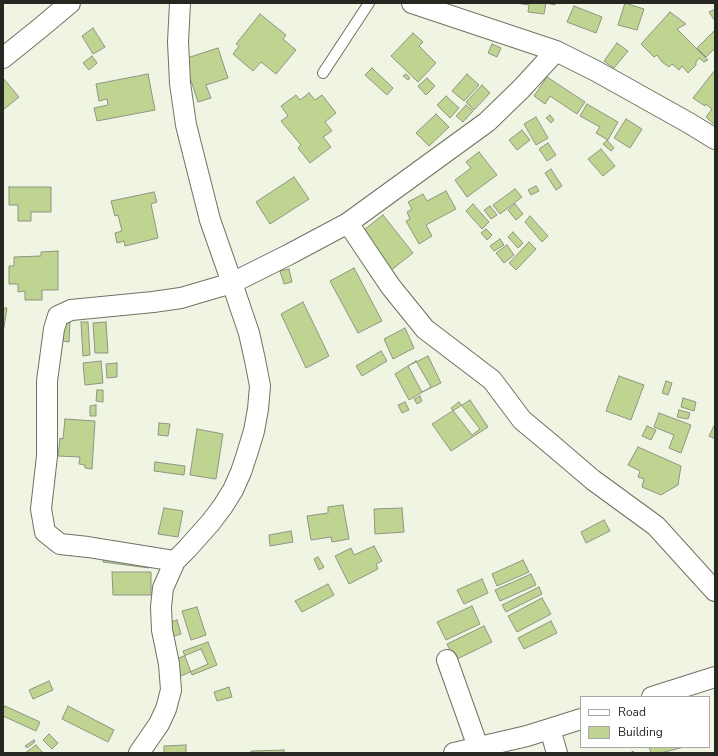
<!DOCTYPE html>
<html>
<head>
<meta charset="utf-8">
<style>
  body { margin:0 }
  #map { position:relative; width:718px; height:756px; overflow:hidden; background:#eff5e2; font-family:"Nunito Sans",sans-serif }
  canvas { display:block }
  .frame { position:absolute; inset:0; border:4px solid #252720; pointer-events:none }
  .legend { position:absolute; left:580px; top:696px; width:130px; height:52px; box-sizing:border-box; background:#fff; border:1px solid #a8a9a6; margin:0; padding:5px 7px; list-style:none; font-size:12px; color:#252720 }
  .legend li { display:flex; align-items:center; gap:8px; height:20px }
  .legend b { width:20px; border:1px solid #a8a9a6 }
</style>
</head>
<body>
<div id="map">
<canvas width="718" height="756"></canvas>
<div class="frame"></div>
<ul class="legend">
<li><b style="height:5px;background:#fff"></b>Road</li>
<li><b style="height:11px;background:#bfd490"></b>Building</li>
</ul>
</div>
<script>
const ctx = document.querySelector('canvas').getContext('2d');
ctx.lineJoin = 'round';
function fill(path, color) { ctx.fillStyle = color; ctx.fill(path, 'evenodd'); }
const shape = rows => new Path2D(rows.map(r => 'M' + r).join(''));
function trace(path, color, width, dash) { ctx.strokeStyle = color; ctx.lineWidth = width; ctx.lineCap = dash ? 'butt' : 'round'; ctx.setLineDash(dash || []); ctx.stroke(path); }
const building = shape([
  [516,3,555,3,555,5,546,3,544,14,528,12,529,5,516,3],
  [625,3,644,9,637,30,618,25,625,3],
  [574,6,602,17,596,33,567,22,574,6],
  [715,9,715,21,709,12,715,9],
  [670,12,686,24,677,29,708,60,704,62,699,58,696,62,696,65,688,73,682,66,679,70,672,64,669,67,662,62,657,55,654,57,641,44,670,12],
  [260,14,286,35,283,39,296,50,276,74,261,62,253,71,233,54,239,46,236,44,260,14],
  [93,28,105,47,93,54,82,36,93,28],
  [715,30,715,48,706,57,697,48,715,30],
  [413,33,423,42,419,46,436,63,418,82,391,56,413,33],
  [617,43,628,51,614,68,604,61,617,43],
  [492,44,501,48,497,57,488,53,492,44],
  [218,48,228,78,206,85,211,98,198,102,184,59,218,48],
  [92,56,97,63,89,70,83,63,92,56],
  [372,68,393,88,387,95,365,75,372,68],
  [715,70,715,125,706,117,712,109,706,104,705,106,693,98,715,70],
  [148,74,155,110,97,121,94,108,108,105,107,99,99,101,96,84,148,74],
  [406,74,410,78,408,80,403,76,406,74],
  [467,74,479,85,464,101,452,91,467,74],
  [547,77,585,102,577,114,550,96,545,104,534,96,547,77],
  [3,78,19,97,3,110,3,78],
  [427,78,435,86,426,95,418,86,427,78],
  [482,85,490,93,474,110,466,102,482,85],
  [309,93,315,100,322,95,336,113,325,122,332,131,323,137,331,147,310,163,298,148,301,145,281,121,288,116,281,106,296,95,300,100,309,93],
  [446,96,459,108,450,118,437,105,446,96],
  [587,104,618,122,608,140,596,133,600,127,580,116,587,104],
  [466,105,473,111,463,122,456,116,466,105],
  [436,114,449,127,429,146,416,133,436,114],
  [550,115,554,120,551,123,546,118,550,115],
  [536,117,548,138,536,145,524,124,536,117],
  [626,119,642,129,630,148,614,138,626,119],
  [522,130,530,140,517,150,509,140,522,130],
  [607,140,614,148,611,151,603,144,607,140],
  [548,143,556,155,547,161,539,149,548,143],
  [601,149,615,166,603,176,588,159,601,149],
  [479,152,497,175,467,197,455,180,471,168,466,162,479,152],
  [551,169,562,186,556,190,545,173,551,169],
  [294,177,309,199,270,224,256,202,294,177],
  [536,186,539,191,531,195,528,190,536,186],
  [9,187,51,187,51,212,31,212,31,221,18,221,18,205,9,205,9,187],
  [515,189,522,197,500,214,493,205,515,189],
  [446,191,456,209,426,225,432,236,419,244,406,221,410,219,407,212,412,209,408,202,423,194,427,201,446,191],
  [154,192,157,202,151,204,158,238,125,246,124,241,117,243,115,233,122,231,118,215,115,216,111,201,154,192],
  [473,204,489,222,482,229,466,211,473,204],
  [515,204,523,214,516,220,508,210,515,204],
  [490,206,497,215,491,219,484,210,490,206],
  [383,215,413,253,390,271,360,233,383,215],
  [530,216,548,236,542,242,525,222,530,216],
  [486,229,492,235,487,240,481,233,486,229],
  [513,232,523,243,518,248,508,237,513,232],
  [500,239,504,245,494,251,490,246,500,239],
  [529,242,536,249,516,270,509,263,529,242],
  [507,245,514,255,504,263,496,253,507,245],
  [58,251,58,290,42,290,42,300,25,300,25,291,18,292,18,284,9,284,9,266,14,266,14,257,41,256,41,252,58,251],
  [354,268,382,321,358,333,330,281,354,268],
  [289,269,292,282,284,284,280,271,289,269],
  [303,302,329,356,306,368,281,314,303,302],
  [3,308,7,308,3,333,3,308],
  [63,321,70,321,69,342,62,341,63,321],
  [81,322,88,322,90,355,83,356,81,322],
  [106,322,108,353,95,353,93,323,106,322],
  [405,328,414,348,393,359,384,339,405,328],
  [381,351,387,361,362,376,356,366,381,351],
  [428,356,441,383,422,392,408,366,428,356],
  [101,361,103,383,85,385,83,363,101,361],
  [416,361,431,387,409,400,395,374,416,361],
  [117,363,117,377,107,378,106,364,117,363],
  [619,376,644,385,631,420,606,411,619,376],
  [666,381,672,383,668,395,662,393,666,381],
  [97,390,103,390,103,402,96,401,97,390],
  [420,396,422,401,417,404,414,399,420,396],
  [683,398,696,402,694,411,681,407,683,398],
  [470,400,488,427,451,451,432,424,470,400],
  [405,402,409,410,402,413,398,405,405,402],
  [459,402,480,429,472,435,451,408,459,402],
  [96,405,96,416,90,416,90,406,96,405],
  [679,410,690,413,688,419,677,417,679,410],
  [659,413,691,425,681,453,669,448,674,435,654,427,659,413],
  [65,419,95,421,92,469,85,468,85,465,79,464,80,457,58,456,60,438,63,439,65,419],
  [159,423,170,424,168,436,158,435,159,423],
  [647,426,656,430,651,440,642,436,647,426],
  [714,426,715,427,715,439,709,436,714,426],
  [197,429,223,434,216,479,190,475,197,429],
  [638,447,681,466,678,485,661,495,642,487,644,479,638,477,640,471,628,465,638,447],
  [155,462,185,466,184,475,154,471,155,462],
  [343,505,349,539,332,542,331,537,311,540,307,516,328,513,328,507,343,505],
  [164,508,183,511,178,537,158,534,164,508],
  [402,508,404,532,375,534,374,509,402,508],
  [604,520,610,531,586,543,581,532,604,520],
  [291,531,293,542,270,546,269,535,291,531],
  [374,546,382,561,376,564,378,569,349,584,335,556,351,548,354,555,374,546],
  [104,553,150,559,149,568,103,562,104,553],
  [318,557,324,567,319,570,314,559,318,557],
  [523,560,529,572,497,586,492,574,523,560],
  [112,572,151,572,151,595,113,595,112,572],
  [531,574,536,585,500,601,495,590,531,574],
  [482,579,488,593,464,604,457,590,482,579],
  [328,584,334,595,302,612,295,601,328,584],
  [539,587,542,594,506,612,502,605,539,587],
  [542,598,551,614,517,632,508,616,542,598],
  [472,606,480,624,446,640,437,622,472,606],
  [197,607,206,635,191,640,182,611,197,607],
  [177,620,181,634,171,637,167,623,177,620],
  [551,621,557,633,524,649,518,638,551,621],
  [484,626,492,642,455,660,447,644,484,626],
  [208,642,217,665,192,675,183,651,208,642],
  [201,649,208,664,181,676,174,660,201,649],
  [49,681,53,690,33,699,29,690,49,681],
  [229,687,232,697,217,701,214,692,229,687],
  [5,706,40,722,36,731,3,716,3,709,5,706],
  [68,706,114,730,108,742,62,719,68,706],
  [49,734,58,743,52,749,43,740,49,734],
  [34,740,35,742,27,748,25,746,34,740],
  [36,745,43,753,25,753,36,745],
  [186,745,186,753,164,753,164,746,186,745],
  [649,747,684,747,661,753,651,753,649,747],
  [284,750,284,753,251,753,251,751,284,750]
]);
const path = shape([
  [632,747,633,753]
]);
const lane = shape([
  [323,73,369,3]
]);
const street = shape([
  [412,3,556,51,596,71,689,123,715,139],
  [3,58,39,29,70,3],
  [348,223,370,256,391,287,425,329,492,380,522,420,552,445,593,480,656,526,715,591],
  [175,561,88,547,60,544,45,532,41,509,47,456,47,381,54,329,58,316,71,310,153,302,181,298,232,283,288,255,348,223,487,122,521,89,556,51],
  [447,660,478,747],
  [652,697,715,677],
  [550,729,557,753],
  [139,753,159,724,166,709,171,690,169,664,162,630,161,607,163,588,175,561,187,549,211,522,223,506,233,490,241,472,247,454,254,431,258,409,260,386,255,360,249,333,232,283,210,220,186,125,180,83,178,42,180,3],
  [454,753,527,736,581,719]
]);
fill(building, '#bfd490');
trace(building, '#8f9583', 1);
trace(lane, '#6e7463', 12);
trace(street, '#6e7463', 22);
trace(path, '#8d9184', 2.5, [1, 3]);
trace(lane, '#fff', 10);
trace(street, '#fff', 20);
</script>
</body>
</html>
